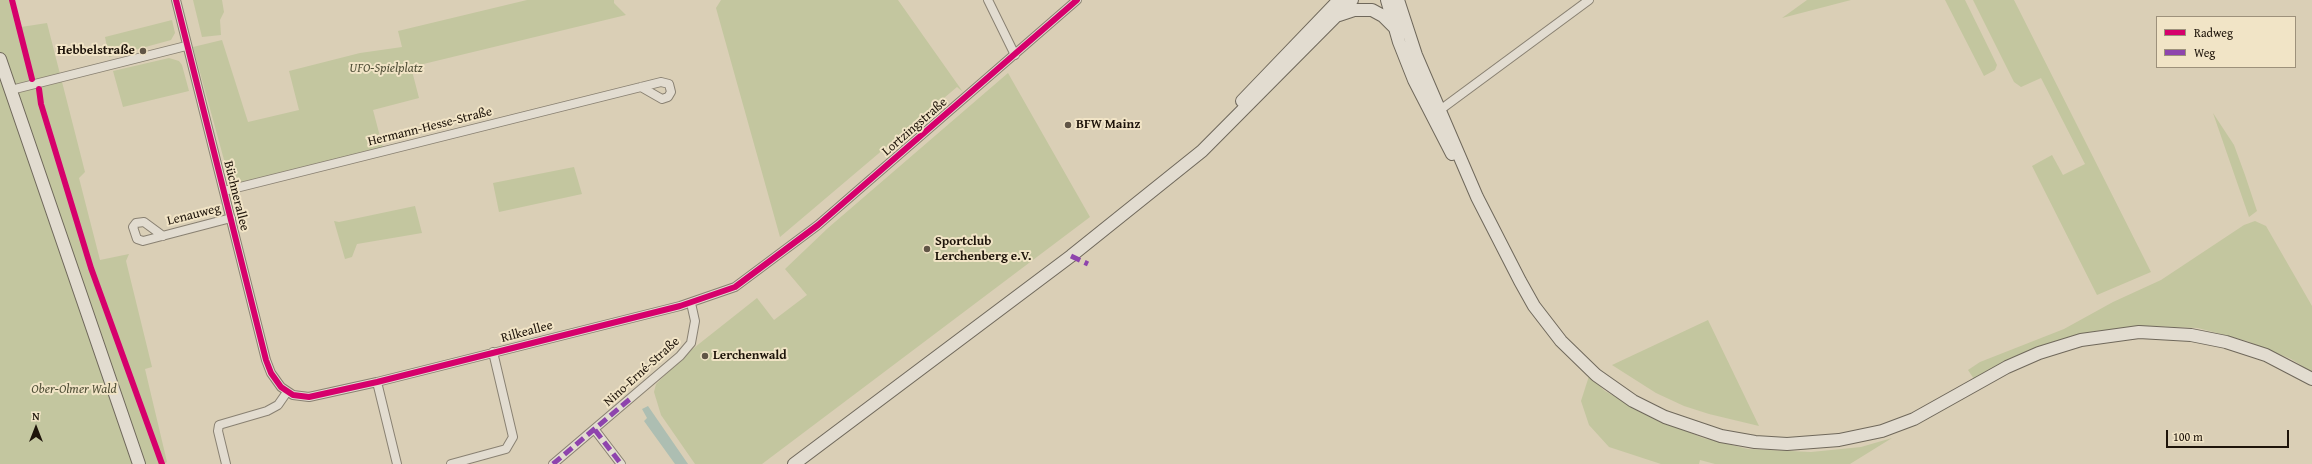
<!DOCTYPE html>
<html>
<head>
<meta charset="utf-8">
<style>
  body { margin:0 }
  #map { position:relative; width:2312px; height:464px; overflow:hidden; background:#dacfb6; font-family:"Gentium Book Plus",serif }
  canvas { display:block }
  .legend { position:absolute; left:2156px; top:16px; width:140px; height:52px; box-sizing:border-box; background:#f1e4c6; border:1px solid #9d917b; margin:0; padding:5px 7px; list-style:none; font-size:12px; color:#1e140a }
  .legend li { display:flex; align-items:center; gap:8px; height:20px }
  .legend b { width:20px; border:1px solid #9d917b }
  .north { position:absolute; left:16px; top:408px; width:40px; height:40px; -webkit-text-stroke:3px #f1e4c6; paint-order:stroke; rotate:0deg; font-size:11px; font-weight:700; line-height:16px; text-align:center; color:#1e140a }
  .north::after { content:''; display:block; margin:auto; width:14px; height:18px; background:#1e140a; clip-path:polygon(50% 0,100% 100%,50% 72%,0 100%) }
  .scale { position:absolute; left:2166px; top:430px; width:123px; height:18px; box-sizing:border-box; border:2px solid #1e140a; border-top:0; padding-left:5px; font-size:12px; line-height:14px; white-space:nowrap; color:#1e140a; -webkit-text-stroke:3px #f1e4c6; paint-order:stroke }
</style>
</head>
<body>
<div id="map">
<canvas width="2312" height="464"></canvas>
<ul class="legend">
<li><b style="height:5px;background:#d6006c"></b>Radweg</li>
<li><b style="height:5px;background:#8e44ad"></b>Weg</li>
</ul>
<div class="north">N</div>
<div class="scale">100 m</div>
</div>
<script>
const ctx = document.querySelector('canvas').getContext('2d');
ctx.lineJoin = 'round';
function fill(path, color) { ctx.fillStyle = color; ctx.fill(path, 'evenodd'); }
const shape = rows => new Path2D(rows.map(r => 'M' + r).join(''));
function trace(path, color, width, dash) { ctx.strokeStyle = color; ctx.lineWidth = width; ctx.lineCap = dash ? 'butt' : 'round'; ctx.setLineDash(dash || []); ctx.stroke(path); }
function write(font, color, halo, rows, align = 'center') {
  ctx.font = font + ' "Gentium Book Plus",serif'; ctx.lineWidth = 4; ctx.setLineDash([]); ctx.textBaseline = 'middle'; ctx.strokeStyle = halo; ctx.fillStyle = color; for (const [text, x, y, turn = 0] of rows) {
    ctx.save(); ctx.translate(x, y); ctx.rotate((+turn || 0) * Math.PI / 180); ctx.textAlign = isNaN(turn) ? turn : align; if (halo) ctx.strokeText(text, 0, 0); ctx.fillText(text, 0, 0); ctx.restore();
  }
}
const green = shape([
  [0,0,13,0,21,27,47,23,85,172,79,178,100,260,129,254,126,261,152,367,145,369,167,462,164,464,0,464],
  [193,0,222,0,224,12,220,20,221,35,202,37],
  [527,0,614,0,614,3,626,15,411,67,419,98,373,110,383,148,242,183,235,182,229,178,193,47,222,40,248,122,299,110,289,71,360,53,402,47,398,31],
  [721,0,898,0,963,92,957,87,780,237,716,8],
  [1807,0,1851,0,1782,18],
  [1945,0,1965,0,1997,65,1995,70,1984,76],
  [1973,0,2014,0,2151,272,2097,295,2032,166,2052,155,2063,175,2085,164,2041,78,2021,87,2014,82],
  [172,20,175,33,171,40,109,57,105,37],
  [169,58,179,61,182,65,189,91,123,107,113,71],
  [1008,73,1090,217,762,464,695,464,661,415,654,392,656,384,690,351,757,298,774,320,807,295,785,269,828,228],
  [2213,113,2234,145,2245,175,2257,211,2249,217],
  [574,167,582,194,499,212,493,183],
  [415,206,422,233,357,244,352,257,345,259,334,221,339,222],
  [2255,221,2266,226,2312,306,2312,372,2291,359,2247,341,2198,328,2150,326,2096,331,2046,344,2008,359,1974,379,1968,370,1980,362,2064,329,2113,302,2161,280,2244,225],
  [1708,320,1759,426,1709,414,1684,406,1656,393,1612,365],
  [1589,376,1605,391,1654,418,1703,438,1748,449,1811,452,1861,447,1892,438,1850,464,1715,464,1700,460,1699,464,1661,464,1609,447,1589,425,1581,401]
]);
const water = shape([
  [648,406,688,464,675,464,644,421,647,418,642,409]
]);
const minor = shape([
  [176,0,266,360,271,373,281,387,293,395,309,397,377,382,680,306,735,287,818,225,1077,0],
  [988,0,1015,55],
  [11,90,186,46],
  [1440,110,1589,0],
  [224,191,661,82,669,84,671,92,668,97,662,99,641,87],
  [163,236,144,222,136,223,133,227,137,239,143,241,231,218],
  [377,382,397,464],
  [595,430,621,464],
  [226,464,218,431,219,425,267,411,278,405,287,392],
  [451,464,506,449,513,437,493,352],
  [553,464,680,356,691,343,695,321,691,303]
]);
const secondary = shape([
  [1387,0,1399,42,1414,80,1452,154],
  [1398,0,1416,55,1477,197,1520,281,1534,306,1561,341,1596,375,1633,401,1665,417,1721,436,1755,442,1787,444,1839,440,1882,431,1914,419,2007,367,2039,353,2081,340,2139,332,2191,335,2226,342,2266,355,2312,379],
  [1339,15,1354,10,1372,10,1383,16,1395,28],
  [0,59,139,464],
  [1242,101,1339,0],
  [794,464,1071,256,1202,151,1352,0]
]);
const quiet = shape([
  [1071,256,1088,264],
  [595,430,621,464],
  [553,464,630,399]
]);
const cycleway = shape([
  [12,0,32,79],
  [176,0,266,360,271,373,281,387,293,395,309,397,377,382,680,306,735,287,818,225,1077,0],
  [39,89,41,104,91,268,162,464]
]);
const markers = [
  [143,51,4,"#605546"],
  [1068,125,4,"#605546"],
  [927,249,4,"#605546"],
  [705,356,4,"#605546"]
];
const poiNames = [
  ["Hebbelstraße",135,51,"right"],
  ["BFW Mainz",1076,125],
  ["Sportclub",935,242],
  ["Lerchenberg e.V.",935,257],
  ["Lerchenwald",713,356]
];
const parkNames = [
  ["UFO-Spielplatz",386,69],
  ["Ober-Olmer Wald",74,390]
];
const streetNames = [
  ["Hermann-Hesse-Straße",430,127,-14],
  ["Lortzingstraße",915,127,-41],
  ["Büchnerallee",236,196,76],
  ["Lenauweg",194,215,-14],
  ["Rilkeallee",527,332,-15],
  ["Nino-Erné-Straße",642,372,-42]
];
fill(green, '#c3c69f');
fill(water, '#adbeb2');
trace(minor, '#898172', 10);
trace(secondary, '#6f685b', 14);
trace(minor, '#e2dcd0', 8);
trace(secondary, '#e2dcd0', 12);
trace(quiet, '#8e44ad', 5, [10, 5]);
trace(cycleway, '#d6006c', 6);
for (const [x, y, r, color] of markers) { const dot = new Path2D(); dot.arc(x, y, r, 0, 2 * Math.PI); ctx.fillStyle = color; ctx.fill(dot); trace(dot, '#f1e4c6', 1.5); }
write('bold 13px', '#1e140a', '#f1e4c6', poiNames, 'left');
write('italic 13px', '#515038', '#f1e4c6', parkNames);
write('13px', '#1e140a', '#f1e4c6', streetNames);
</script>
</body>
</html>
